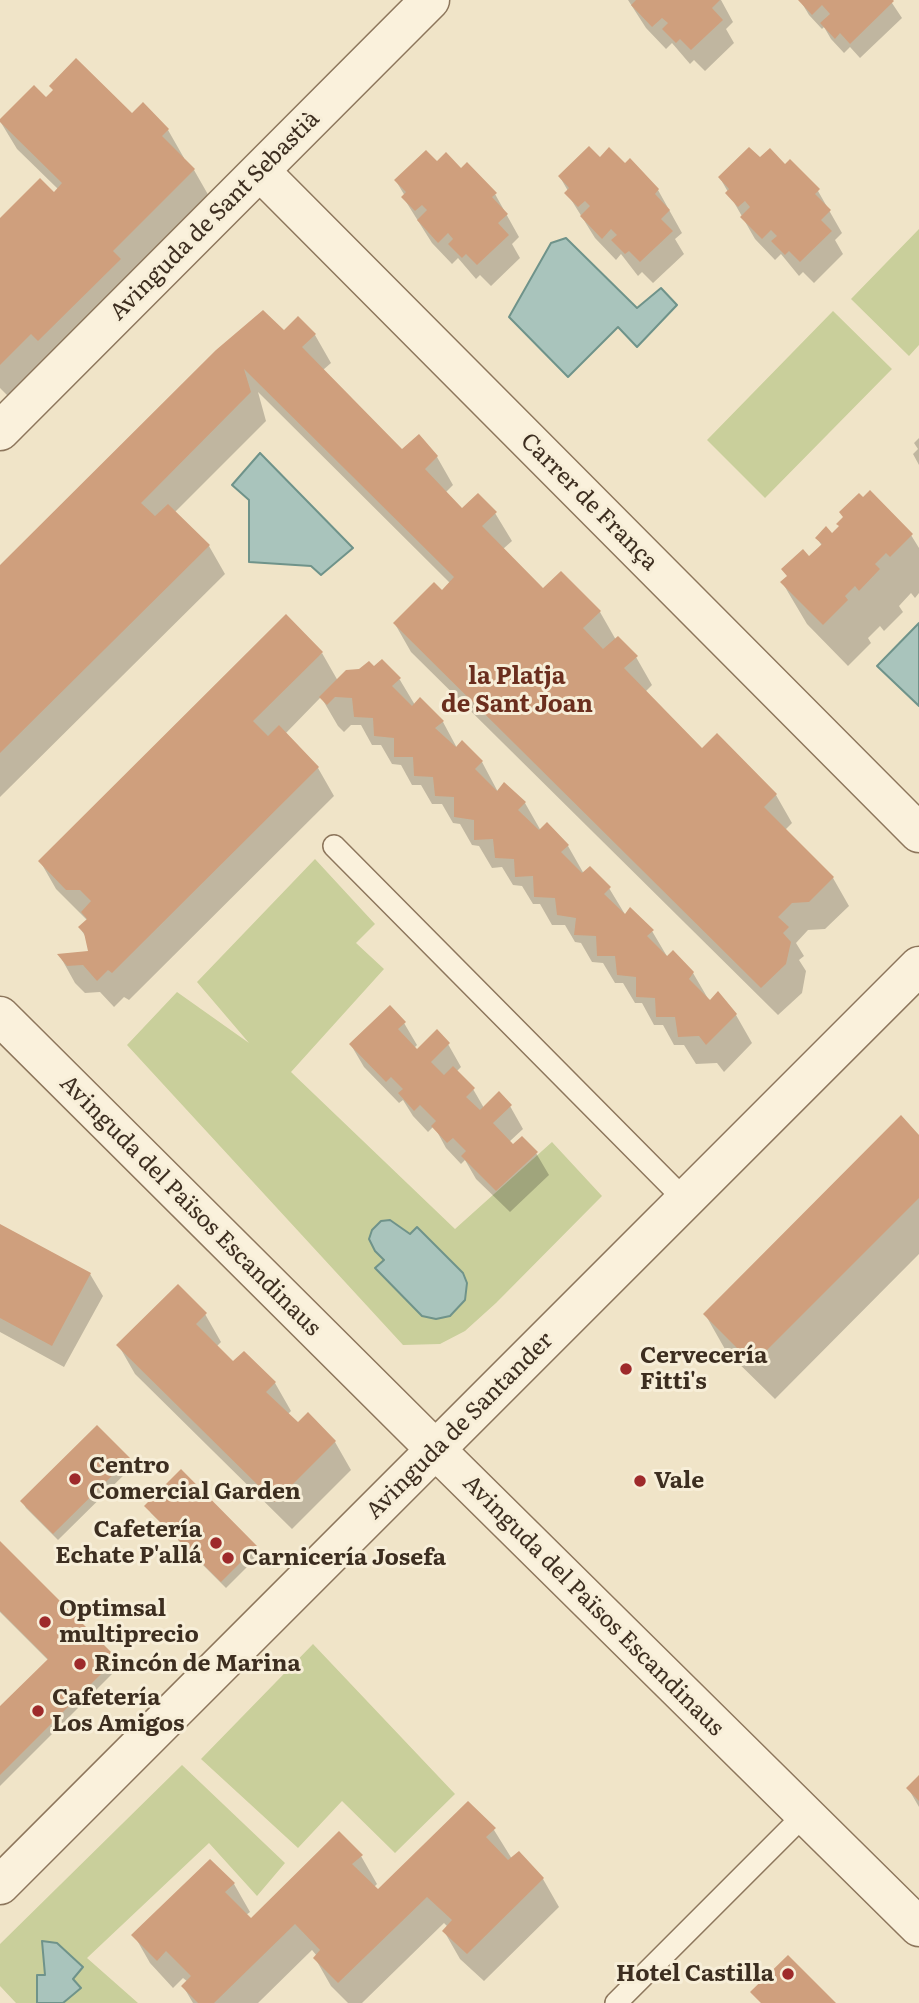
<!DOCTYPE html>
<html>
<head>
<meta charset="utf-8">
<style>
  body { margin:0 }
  canvas { display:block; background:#f0e4c8 }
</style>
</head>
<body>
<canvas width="919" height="2003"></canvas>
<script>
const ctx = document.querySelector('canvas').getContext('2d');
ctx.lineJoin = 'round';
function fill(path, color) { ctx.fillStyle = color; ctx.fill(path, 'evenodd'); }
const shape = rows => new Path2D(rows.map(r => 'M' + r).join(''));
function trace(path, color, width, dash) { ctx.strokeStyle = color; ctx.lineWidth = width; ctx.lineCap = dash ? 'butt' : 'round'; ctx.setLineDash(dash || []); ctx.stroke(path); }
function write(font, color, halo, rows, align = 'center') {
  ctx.font = font + ' Literata,serif'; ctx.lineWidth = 6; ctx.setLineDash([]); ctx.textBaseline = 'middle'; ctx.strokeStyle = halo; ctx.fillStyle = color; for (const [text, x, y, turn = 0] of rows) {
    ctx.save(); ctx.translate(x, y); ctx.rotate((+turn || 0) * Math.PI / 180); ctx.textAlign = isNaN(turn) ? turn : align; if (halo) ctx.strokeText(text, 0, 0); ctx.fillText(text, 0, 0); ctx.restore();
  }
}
const green = shape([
  [919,229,919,345,909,356,851,299],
  [833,311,892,369,765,498,707,440],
  [315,859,375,924,356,943,384,969,291,1072,455,1229,552,1142,602,1196,496,1303,465,1331,440,1344,403,1345,127,1045,177,992,249,1043,197,982],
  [313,1644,455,1794,395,1853,342,1801,298,1848,201,1759],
  [182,1765,285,1863,257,1896,209,1843,87,1958,138,2003,16,2003,0,1986,0,1944]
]);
const water = shape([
  [566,238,637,308,661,288,677,305,637,347,618,327,568,377,509,317,551,243,566,238],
  [260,453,353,548,321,575,311,566,249,562,249,500,232,485,260,453],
  [919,623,919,706,877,666,919,623],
  [390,1220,410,1234,417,1227,463,1273,467,1283,465,1300,450,1316,436,1319,422,1316,375,1268,384,1260,375,1251,369,1239,372,1230,381,1221,390,1220],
  [42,1941,57,1943,83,1967,73,1979,81,1988,63,2003,37,2003,37,1975,45,1975,42,1941]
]);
const shadow = shape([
  [628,0,721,0,733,22,726,29,734,43,705,71,694,60,690,64,672,43,666,49,646,28],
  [800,0,890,0,902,18,860,58,850,47,844,53,831,39,824,27,822,29,809,15],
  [46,99,132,116,168,130,184,158,183,159,194,170,210,198,10,398,0,388,0,221,54,194,58,189,17,149,0,121],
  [600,159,625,166,658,190,682,233,675,239,684,254,653,283,642,272,638,276,621,254,616,260,595,238,567,193,568,191,560,177],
  [760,160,785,166,818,191,842,233,835,240,843,254,814,283,803,272,799,276,781,254,775,260,755,239,720,178],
  [437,163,461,170,495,194,519,237,512,244,520,258,491,286,480,275,476,279,458,258,452,264,432,243,403,197,405,196,396,181],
  [284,333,315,335,331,363,323,370,402,452,437,457,453,485,445,493,462,511,495,513,512,541,503,549,543,591,600,612,616,640,636,657,652,685,645,692,702,750,717,736,776,795,792,823,785,830,833,878,849,906,825,929,808,930,796,943,804,956,799,960,806,971,802,993,778,1015,411,652,395,624,442,593,451,584,258,392,266,421,174,513,209,546,225,574,0,797,0,568],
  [919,438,919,465,913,454,918,449,914,443],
  [831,535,911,535,919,548,919,593,915,598,911,593,899,606,903,612,884,631,880,626,868,638,871,643,848,666,807,624,782,582,822,546,817,538],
  [322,653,338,681,374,668,382,661,400,680,415,705,420,700,443,722,457,748,482,762,498,792,504,784,525,803,541,831,568,846,584,874,609,888,626,916,652,931,668,958,693,973,710,1002,736,1015,752,1043,724,1072,717,1063,696,1064,684,1045,674,1045,663,1025,654,1025,642,1003,635,1003,623,983,615,983,603,963,592,962,581,943,575,942,565,925,552,925,540,904,533,904,522,886,513,885,502,867,492,868,479,846,472,845,460,824,453,823,442,804,432,804,421,785,412,785,401,765,392,764,381,745,372,745,361,725,351,725,344,732,338,726,321,697,285,734,318,768,334,796,129,1000,124,997,114,1007,100,992,85,993,75,983,60,956,90,953,87,939,80,928,88,921,56,889,40,861],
  [404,1023,417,1045,414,1048,417,1051,448,1044,461,1067,456,1072,473,1089,484,1108,510,1106,523,1129,509,1142,513,1146,536,1153,549,1175,510,1212,476,1179,465,1160,461,1164,446,1148,434,1126,428,1132,413,1116,403,1100,399,1103,364,1067,351,1045],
  [919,1137,919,1254,775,1399,726,1351,705,1314],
  [0,1226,90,1274,103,1296,64,1367,0,1332],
  [205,1314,221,1342,216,1347,233,1363,275,1383,291,1411,287,1415,298,1425,335,1442,351,1470,292,1529,135,1374,119,1346],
  [129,1459,133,1466,58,1540,26,1508,22,1501],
  [147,1506,255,1547,260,1554,226,1588,151,1513],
  [0,1544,115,1659,120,1666,0,1786,0,1708,48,1660,0,1612],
  [919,1777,919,1807,908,1788],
  [468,1804,494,1830,512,1859,543,1879,559,1907,484,1981,460,1959,444,1931,448,1927,444,1923,362,2003,348,2003,331,1986,315,1958,317,1956,312,1950,258,2003,193,2003,183,1986,188,1982,183,1978,173,1988,150,1963,134,1935,210,1862,234,1884,250,1912,246,1915,251,1920,361,1856,377,1884,374,1887,378,1892]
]);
const building = shape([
  [636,0,720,0,712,8,723,20,691,50,680,39,676,43,662,29,668,23,662,18,652,27,631,5],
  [798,0,893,0,894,1,850,44,840,33,835,39,820,23,830,14,822,5,812,15],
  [76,58,132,113,143,102,169,129,162,136,195,169,113,251,121,259,38,341,31,334,0,365,0,218,40,178,54,192,62,183,0,122,0,119,34,85,46,97,53,90,49,86],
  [589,146,600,157,609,147,625,163,630,158,659,189,655,194,670,210,661,219,673,231,640,262,629,251,625,254,611,240,617,235,611,229,602,239,580,216,590,206,585,201,578,207,564,193,569,188,558,176],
  [749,147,760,157,770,148,785,164,790,159,820,189,815,194,831,210,821,220,832,231,800,262,789,251,785,255,771,241,777,236,771,230,762,239,740,217,750,207,745,201,738,207,725,193,729,189,718,177],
  [426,150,437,161,446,152,461,168,467,162,497,193,492,197,508,214,498,223,509,235,477,265,466,254,462,258,448,244,453,239,448,233,438,243,417,220,427,210,422,205,415,211,401,197,406,192,394,180],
  [263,310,284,330,298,316,316,334,302,347,402,449,419,434,438,456,425,469,462,508,478,493,497,512,482,526,543,588,561,571,601,611,583,628,603,649,618,636,638,656,624,668,702,748,717,733,777,794,764,807,834,877,809,902,792,903,778,917,789,927,783,933,791,942,786,964,761,988,393,623,434,582,442,590,454,577,244,369,251,392,141,503,155,516,168,504,210,545,0,753,0,565,216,350],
  [870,490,913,534,890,557,886,553,875,564,880,569,859,591,855,586,845,596,848,600,823,625,780,582,787,576,781,569,803,549,809,556,822,544,815,538,826,526,832,533,839,526,836,524,843,517,839,512,859,493,863,497],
  [286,614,323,652,253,721,268,736,279,725,319,767,112,973,108,970,97,981,83,965,67,966,57,954,88,951,84,933,78,927,87,919,81,912,91,901,80,890,66,890,38,861],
  [382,659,401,678,392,686,412,706,420,697,444,721,435,728,456,747,462,740,483,761,475,769,497,791,504,782,526,802,518,810,539,830,547,822,569,845,561,852,582,873,590,866,611,887,604,894,625,914,630,907,654,930,647,936,667,956,673,950,694,972,689,979,710,1000,718,991,737,1014,706,1045,699,1036,678,1037,675,1017,656,1017,655,998,636,997,636,977,617,975,615,956,597,956,596,936,574,935,576,918,557,915,555,898,534,897,533,876,515,877,514,859,495,858,493,839,474,840,474,820,454,817,454,797,435,796,433,777,414,776,413,757,394,757,394,738,374,736,373,718,354,717,352,698,335,697,327,705,319,697,346,670,359,669,369,661,374,666],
  [390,1005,406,1022,398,1029,417,1049,437,1029,450,1043,431,1062,444,1075,453,1066,475,1088,466,1097,480,1110,499,1091,512,1105,493,1123,513,1144,522,1136,538,1152,496,1191,461,1156,466,1151,453,1138,447,1143,431,1126,436,1121,420,1105,414,1111,398,1093,403,1089,391,1077,386,1082,349,1044],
  [901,1115,919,1135,919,1198,753,1364,703,1314],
  [0,1224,91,1273,52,1346,0,1318],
  [178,1284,207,1313,196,1324,233,1361,244,1351,276,1382,266,1392,298,1422,308,1412,336,1441,275,1502,116,1345],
  [97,1425,130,1458,53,1534,20,1501],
  [181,1469,257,1546,221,1582,144,1506],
  [0,1541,117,1658,0,1775,0,1706,48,1659,0,1611],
  [919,1775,919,1801,906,1788],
  [468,1801,496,1828,486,1837,508,1860,519,1851,544,1878,467,1954,442,1931,452,1920,427,1897,338,1983,313,1958,320,1950,295,1924,214,2003,198,2003,181,1986,191,1976,166,1951,157,1961,131,1935,210,1859,235,1883,225,1892,251,1918,339,1831,363,1855,352,1864,378,1889],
  [788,1955,836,2003,761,2003,750,1992]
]);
const service = shape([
  [334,846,685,1200],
  [616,2003,804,1815]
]);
const minor = shape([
  [260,171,919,833],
  [0,431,430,0],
  [0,1016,436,1450,919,1927],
  [0,1885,919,966]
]);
const markers = [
  [626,1369,7,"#9e2a2b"],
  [75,1479,7,"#9e2a2b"],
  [640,1481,7,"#9e2a2b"],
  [216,1543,7,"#9e2a2b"],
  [228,1558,7,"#9e2a2b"],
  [45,1622,7,"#9e2a2b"],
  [80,1664,7,"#9e2a2b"],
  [38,1711,7,"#9e2a2b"],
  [788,1974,7,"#9e2a2b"]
];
const streetNames = [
  ["Avinguda de Sant Sebastià",215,216,-45],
  ["Carrer de França",589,502,45],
  ["Avinguda del Països Escandinaus",190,1206,45],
  ["Avinguda de Santander",460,1426,-45],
  ["Avinguda del Països Escandinaus",593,1606,45]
];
const poiNames = [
  ["Cervecería",640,1356],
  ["Fitti's",640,1382],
  ["Centro",89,1466],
  ["Comercial Garden",89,1492],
  ["Vale",654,1481],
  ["Cafetería",202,1530,"right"],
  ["Echate P'allá",202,1556,"right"],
  ["Carnicería Josefa",242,1558],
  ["Optimsal",59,1609],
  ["multiprecio",59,1635],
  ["Rincón de Marina",94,1664],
  ["Cafetería",52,1698],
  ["Los Amigos",52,1724],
  ["Hotel Castilla",774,1974,"right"]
];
const neighbourhoodNames = [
  ["la Platja",517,677],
  ["de Sant Joan",517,705]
];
fill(green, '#c9cf9b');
fill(water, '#a9c4bc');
trace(water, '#6f938a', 2);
fill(shadow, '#0003');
fill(building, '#cf9f7d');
trace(service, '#8d765c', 24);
trace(minor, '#8d765c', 41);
trace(service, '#faf1dc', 21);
trace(minor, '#faf1dc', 38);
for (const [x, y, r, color] of markers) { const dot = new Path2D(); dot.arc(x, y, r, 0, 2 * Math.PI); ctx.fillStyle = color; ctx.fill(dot); trace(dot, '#f7eed8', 2.5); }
write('23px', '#3d2e20', '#f7eed8', streetNames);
write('bold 23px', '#3d2e20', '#f7eed8', poiNames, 'left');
write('bold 24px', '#6b2e1e', '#f7eed8', neighbourhoodNames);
</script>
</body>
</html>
